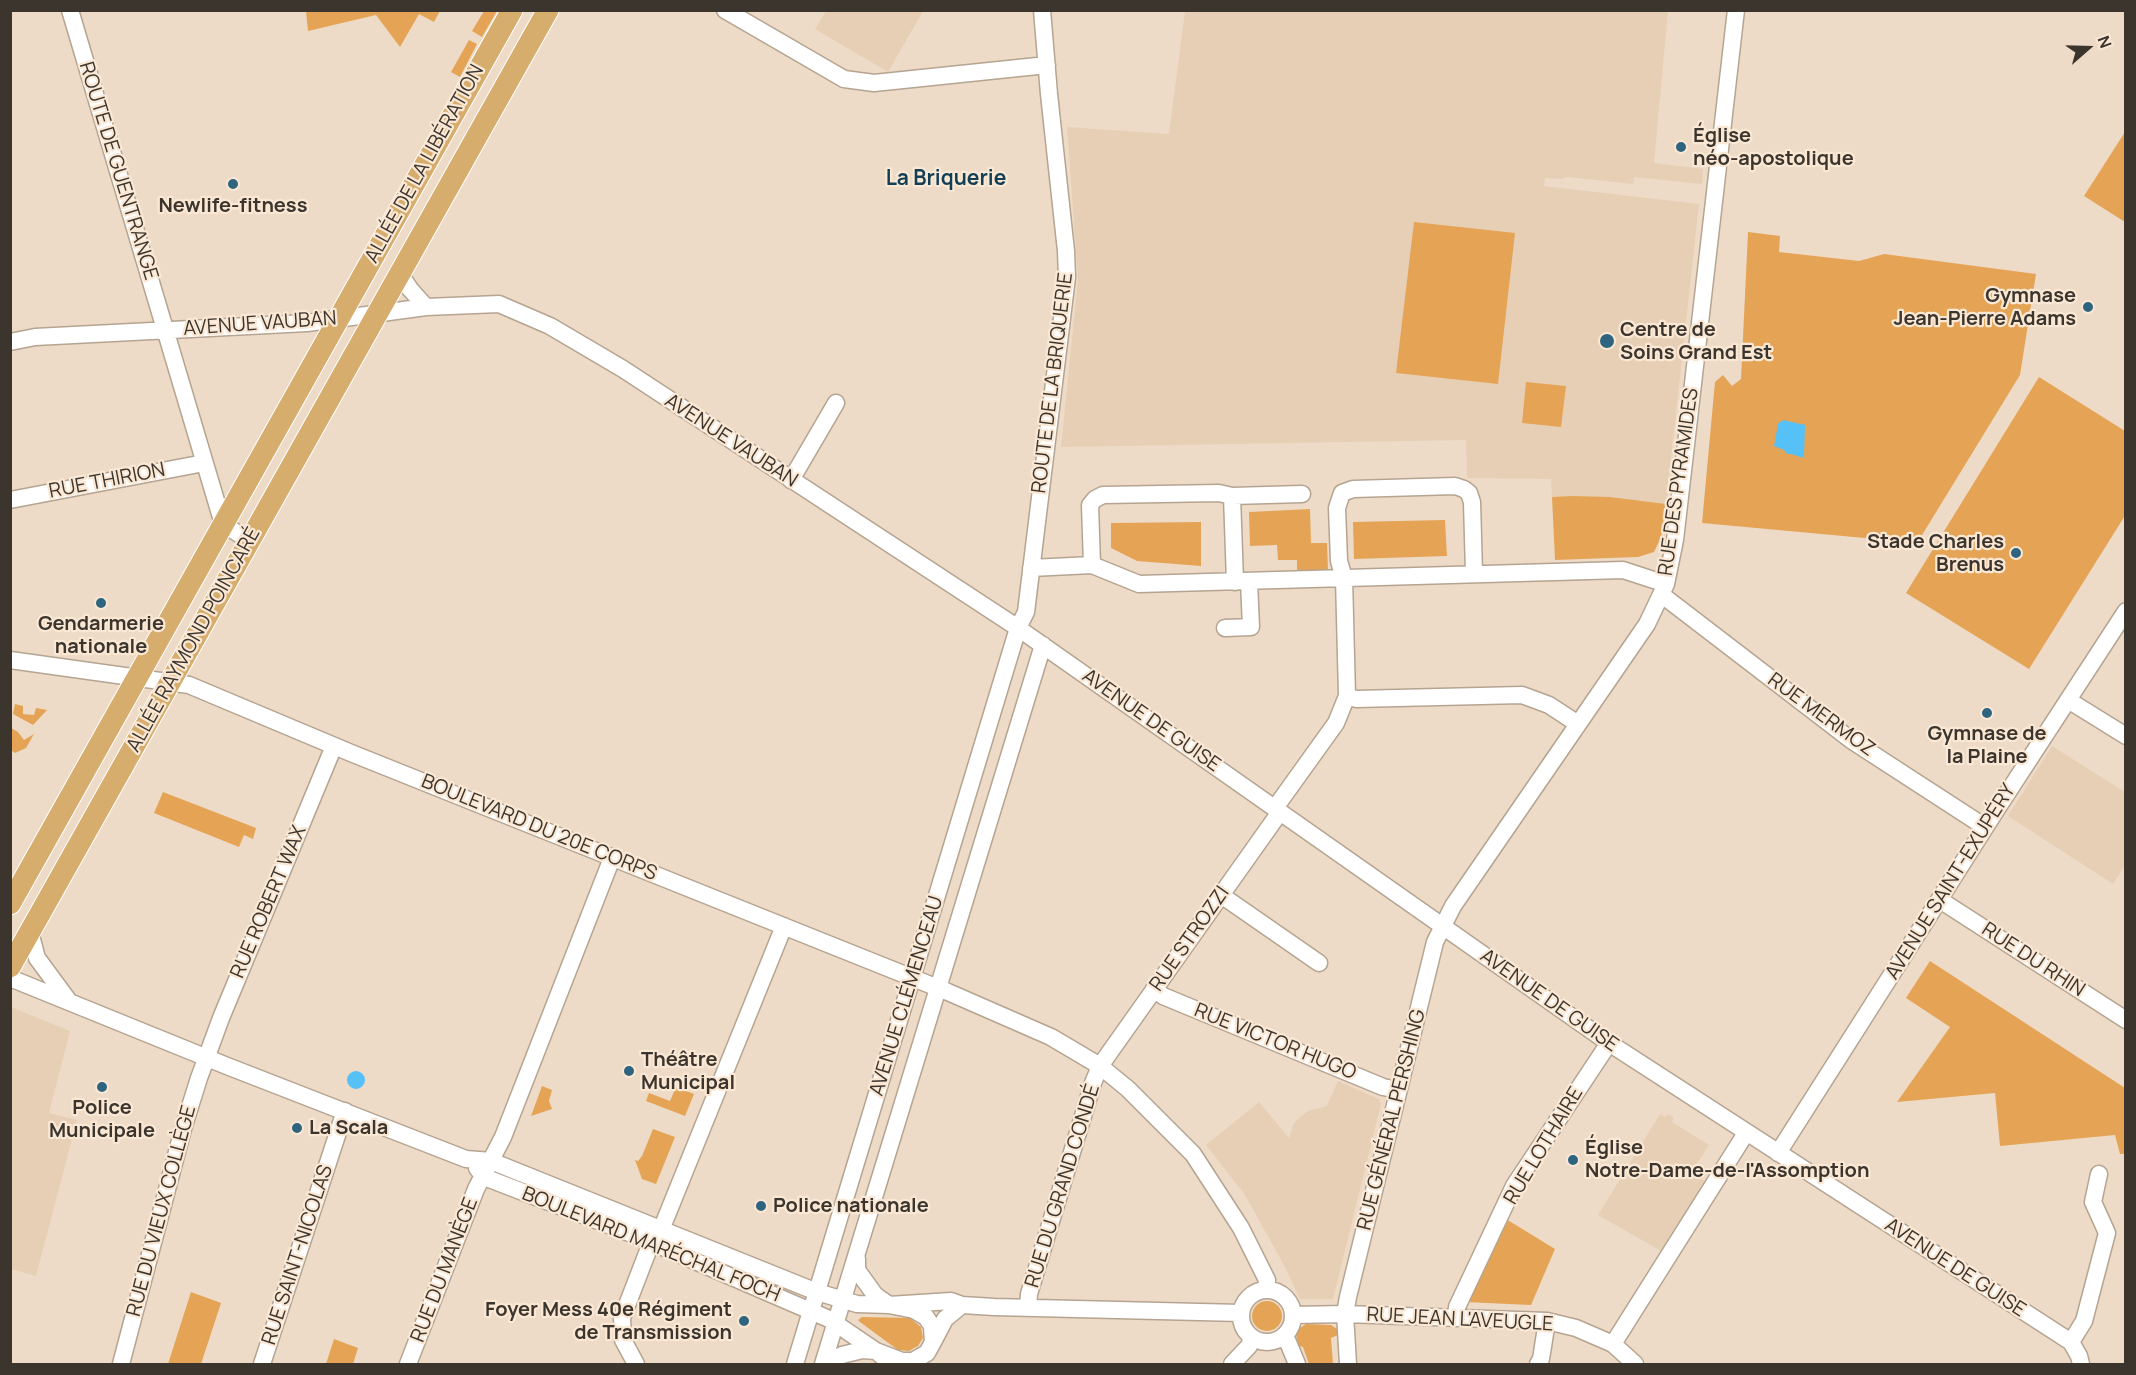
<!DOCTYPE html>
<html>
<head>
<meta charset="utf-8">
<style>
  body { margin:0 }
  #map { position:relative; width:2136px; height:1375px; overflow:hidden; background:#eddbc7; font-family:Manrope,sans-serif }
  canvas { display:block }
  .frame { position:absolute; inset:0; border:12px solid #3c352e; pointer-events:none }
  .north { position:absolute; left:2058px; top:18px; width:60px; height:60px; -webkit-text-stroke:4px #fae8d4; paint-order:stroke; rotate:70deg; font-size:16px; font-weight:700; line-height:24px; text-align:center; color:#3c352e }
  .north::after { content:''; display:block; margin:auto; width:21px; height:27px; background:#3c352e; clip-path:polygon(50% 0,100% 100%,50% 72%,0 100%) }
</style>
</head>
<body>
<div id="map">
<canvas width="2136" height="1375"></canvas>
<div class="frame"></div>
<div class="north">N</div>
</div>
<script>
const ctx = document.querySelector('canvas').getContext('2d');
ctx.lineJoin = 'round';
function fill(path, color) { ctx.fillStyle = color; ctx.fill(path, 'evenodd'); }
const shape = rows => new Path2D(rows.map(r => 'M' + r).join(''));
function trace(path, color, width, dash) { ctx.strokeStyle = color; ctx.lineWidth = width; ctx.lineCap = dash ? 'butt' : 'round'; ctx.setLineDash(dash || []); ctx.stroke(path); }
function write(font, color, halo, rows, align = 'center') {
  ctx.font = font + ' Manrope,sans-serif'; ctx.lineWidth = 4.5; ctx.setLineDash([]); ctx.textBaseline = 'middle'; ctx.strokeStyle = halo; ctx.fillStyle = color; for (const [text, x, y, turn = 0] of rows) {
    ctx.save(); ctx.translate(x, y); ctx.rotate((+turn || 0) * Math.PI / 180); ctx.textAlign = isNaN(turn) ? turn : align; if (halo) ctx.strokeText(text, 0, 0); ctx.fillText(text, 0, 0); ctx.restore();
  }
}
const built = shape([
  [826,11,826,10,923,11,888,72,815,29],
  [1185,11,1668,11,1654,163,1703,169,1702,184,1634,177,1633,184,1567,177,1561,179,1545,178,1544,186,1699,204,1666,504,1610,497,1552,497,1551,479,1467,478,1466,440,1061,447,1078,280,1067,127,1169,134],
  [2052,746,2125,792,2125,865,2113,884,2008,816],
  [11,1007,70,1031,49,1113,77,1120,36,1276,11,1269],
  [1338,1081,1379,1099,1381,1104,1333,1299,1300,1299,1285,1267,1245,1195,1206,1145,1259,1102,1289,1138,1294,1123,1300,1117,1308,1111,1327,1106],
  [1660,1114,1665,1117,1668,1114,1674,1118,1672,1122,1709,1145,1692,1172,1707,1183,1663,1252,1598,1215]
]);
const green = shape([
  [306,11,306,10,440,11,434,22,419,14,400,47,376,15,308,31],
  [484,11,497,11,482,37,472,31],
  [469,40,477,44,460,77,451,72],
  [2125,132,2125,222,2084,196],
  [1414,222,1515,233,1498,384,1396,373],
  [1748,232,1780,236,1779,252,1859,261,1884,254,2036,274,2020,375,1919,540,1908,542,1702,523,1715,382,1723,375,1732,386,1741,379],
  [2039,377,2125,431,2126,514,2029,669,1906,593],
  [1526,382,1566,386,1561,427,1522,423],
  [1572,496,1610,497,1666,504,1661,537,1654,552,1638,557,1555,560,1552,497],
  [1310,509,1311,543,1327,543,1328,570,1297,570,1297,560,1278,560,1277,545,1250,546,1249,512],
  [1445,520,1447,556,1354,559,1353,522],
  [1201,522,1201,566,1137,561,1111,548,1111,523],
  [15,704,23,706,23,714,34,715,36,708,47,710,33,725,13,714],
  [11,728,18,732,24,740,34,734,26,748,15,753,11,750],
  [163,792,256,828,253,839,244,835,239,847,154,813],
  [1930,961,2125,1088,2125,1154,2120,1154,2115,1135,2000,1146,1995,1093,1897,1102,1950,1027,1906,998],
  [542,1086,552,1090,549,1101,552,1109,531,1116],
  [676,1087,694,1094,685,1116,646,1101,649,1093,670,1101],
  [653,1129,675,1137,656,1184,642,1179,635,1160,638,1161,642,1156],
  [1506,1219,1555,1249,1531,1305,1465,1302],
  [191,1292,221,1303,201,1364,168,1364],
  '1252 1316a15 15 0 1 1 30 0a15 15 0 1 1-30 0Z',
  [862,1317,910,1318,921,1327,923,1338,918,1346,914,1348,909,1351,898,1350,860,1322,858,1320],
  [1306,1324,1331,1325,1337,1329,1338,1335,1331,1338,1333,1364,1309,1364,1303,1347,1299,1346,1296,1335,1297,1330],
  [334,1339,358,1348,353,1364,326,1364]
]);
const water = shape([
  [1783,420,1805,425,1804,458,1791,454,1787,454,1784,450,1774,446,1778,424],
  '347 1080a9 9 0 1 1 18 0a9 9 0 1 1-18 0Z'
]);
const minor = shape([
  [70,10,223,524,250,541],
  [725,10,844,79,874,83,1047,65],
  [400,274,410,289,426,307],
  [10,342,35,337,307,323,426,307,499,304,550,326,623,369,1018,628,1609,1043,2071,1342,2079,1356,2081,1364],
  [791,480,836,403],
  [1232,496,1235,582],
  [10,500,204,463],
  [1092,565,1090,505,1095,499,1103,495,1219,493,1232,496,1302,494],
  [1031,568,1092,565,1139,584,1623,570,1666,584],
  [1662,595,1851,740,1985,827],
  [1225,628,1251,627,1249,582],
  [10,660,189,685,351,753,948,992,1051,1037,1100,1066,1128,1089,1193,1154,1241,1228,1267,1280,1266,1290],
  [1347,696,1356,699,1522,695,1549,705,1578,724],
  [2068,700,2126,736],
  [1275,808,1336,723,1347,696,1344,578,1339,561,1337,508,1342,493,1353,489,1455,486,1464,489,1469,493,1472,502,1474,573],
  [1221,895,1319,963],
  [1940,900,2126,1020],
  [30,932,37,958,68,1000],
  [10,978,227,1066,466,1159,491,1161,817,1292,857,1304,889,1305,951,1301,962,1305,994,1307,1241,1313],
  [1154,989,1163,996,1383,1087,1398,1090],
  [1778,1153,1995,812,2126,611],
  [477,1168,484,1177,637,1236,829,1319,876,1351,891,1364],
  '1241 1316a26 26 0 1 1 52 0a26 26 0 1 1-52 0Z',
  [1028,1307,1029,1294,1093,1083,1100,1066,1280,812],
  [1293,1315,1345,1314,1547,1321,1576,1328,1613,1344,1635,1364],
  [1456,1318,1457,1307,1514,1186,1609,1043],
  [1285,1335,1297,1364],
  [933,1342,945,1319,962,1305],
  [2071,1342,2084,1321,2107,1233,2093,1202,2099,1174],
  [1613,1344,1746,1133],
  [121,1364,183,1129,199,1078,221,1018,334,746],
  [262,1364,345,1111],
  [408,1364,476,1189,503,1137,612,858],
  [636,1364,623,1340,622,1318,651,1243,661,1230,784,926],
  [795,1364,1018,628,1026,612,1067,277,1066,251,1049,94,1042,10],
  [823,1364,1043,645],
  [825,1364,842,1355,862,1350,876,1351,902,1361,913,1361,927,1353,933,1342,932,1326,926,1317,914,1310,889,1305,875,1295,857,1270,857,1259],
  [1232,1364,1249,1346,1252,1338],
  [1348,1364,1345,1314,1348,1297,1435,942,1453,906,1647,624,1666,584,1675,540,1736,10],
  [1538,1364,1541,1359,1547,1321]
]);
const major = shape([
  [10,904,512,10],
  [10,967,548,10]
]);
const markers = [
  [1681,147,6,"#2e647f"],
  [233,184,6,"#2e647f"],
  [2088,307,6,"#2e647f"],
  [1607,341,8,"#2e647f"],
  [2016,553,6,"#2e647f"],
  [101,603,6,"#2e647f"],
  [1987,713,6,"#2e647f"],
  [629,1071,6,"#2e647f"],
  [102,1087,6,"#2e647f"],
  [297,1128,6,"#2e647f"],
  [1573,1160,6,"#2e647f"],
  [761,1206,6,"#2e647f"],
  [744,1321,6,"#2e647f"]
];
const poiNames = [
  ["Église",1693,136],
  ["néo-apostolique",1693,159],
  ["Newlife-fitness",233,206,"center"],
  ["Gymnase",2076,296,"right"],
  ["Jean-Pierre Adams",2076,319,"right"],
  ["Centre de",1620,330],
  ["Soins Grand Est",1620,353],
  ["Stade Charles",2004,542,"right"],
  ["Brenus",2004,565,"right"],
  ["Gendarmerie",101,624,"center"],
  ["nationale",101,647,"center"],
  ["Gymnase de",1987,734,"center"],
  ["la Plaine",1987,757,"center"],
  ["Théâtre",641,1060],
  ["Municipal",641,1083],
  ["Police",102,1108,"center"],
  ["Municipale",102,1131,"center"],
  ["La Scala",309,1128],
  ["Église",1585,1148],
  ["Notre-Dame-de-l'Assomption",1585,1171],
  ["Police nationale",773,1206],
  ["Foyer Mess 40e Régiment",732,1310,"right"],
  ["de Transmission",732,1333,"right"]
];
const streetNames = [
  ["ALLÉE DE LA LIBÉRATION",425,164,-61],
  ["ROUTE DE GUENTRANGE",118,171,73],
  ["AVENUE VAUBAN",260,324,-4],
  ["ROUTE DE LA BRIQUERIE",1053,383,-83],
  ["AVENUE VAUBAN",731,441,33],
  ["RUE THIRION",107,481,-11],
  ["RUE DES PYRAMIDES",1679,482,-82],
  ["ALLÉE RAYMOND POINCARÉ",194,640,-61],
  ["RUE MERMOZ",1821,715,36],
  ["AVENUE DE GUISE",1151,721,35],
  ["BOULEVARD DU 20E CORPS",539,828,22],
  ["AVENUE SAINT-EXUPÉRY",1951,882,-58],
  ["RUE ROBERT WAX",269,902,-67],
  ["RUE STROZZI",1190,939,-55],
  ["RUE DU RHIN",2033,960,33],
  ["AVENUE CLÉMENCEAU",907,996,-73],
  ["AVENUE DE GUISE",1549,1001,35],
  ["RUE VICTOR HUGO",1275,1042,22],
  ["RUE GÉNÉRAL PERSHING",1392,1120,-76],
  ["RUE LOTHAIRE",1544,1146,-59],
  ["RUE DU GRAND CONDÉ",1063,1186,-73],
  ["RUE DU VIEUX COLLÈGE",162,1211,-75],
  ["BOULEVARD MARÉCHAL FOCH",651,1245,22],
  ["RUE SAINT-NICOLAS",298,1255,-72],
  ["AVENUE DE GUISE",1955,1268,33],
  ["RUE DU MANÈGE",445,1270,-69],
  ["RUE JEAN L'AVEUGLE",1460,1320,3]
];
const neighbourhoodNames = [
  ["La Briquerie",946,179]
];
fill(built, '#e7cfb6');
fill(green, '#e5a455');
fill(water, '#55c1f6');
trace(minor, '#b5a491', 19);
trace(major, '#fff', 23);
trace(minor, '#fff', 16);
trace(major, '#d6ad6d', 21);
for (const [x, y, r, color] of markers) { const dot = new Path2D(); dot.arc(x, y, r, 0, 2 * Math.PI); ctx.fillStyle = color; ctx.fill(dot); trace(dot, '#fae8d4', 2); }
write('bold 20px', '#3c352e', '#fae8d4', poiNames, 'left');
write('20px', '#3c352e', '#fae8d4', streetNames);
write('bold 21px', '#133f55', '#fae8d4', neighbourhoodNames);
</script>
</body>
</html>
